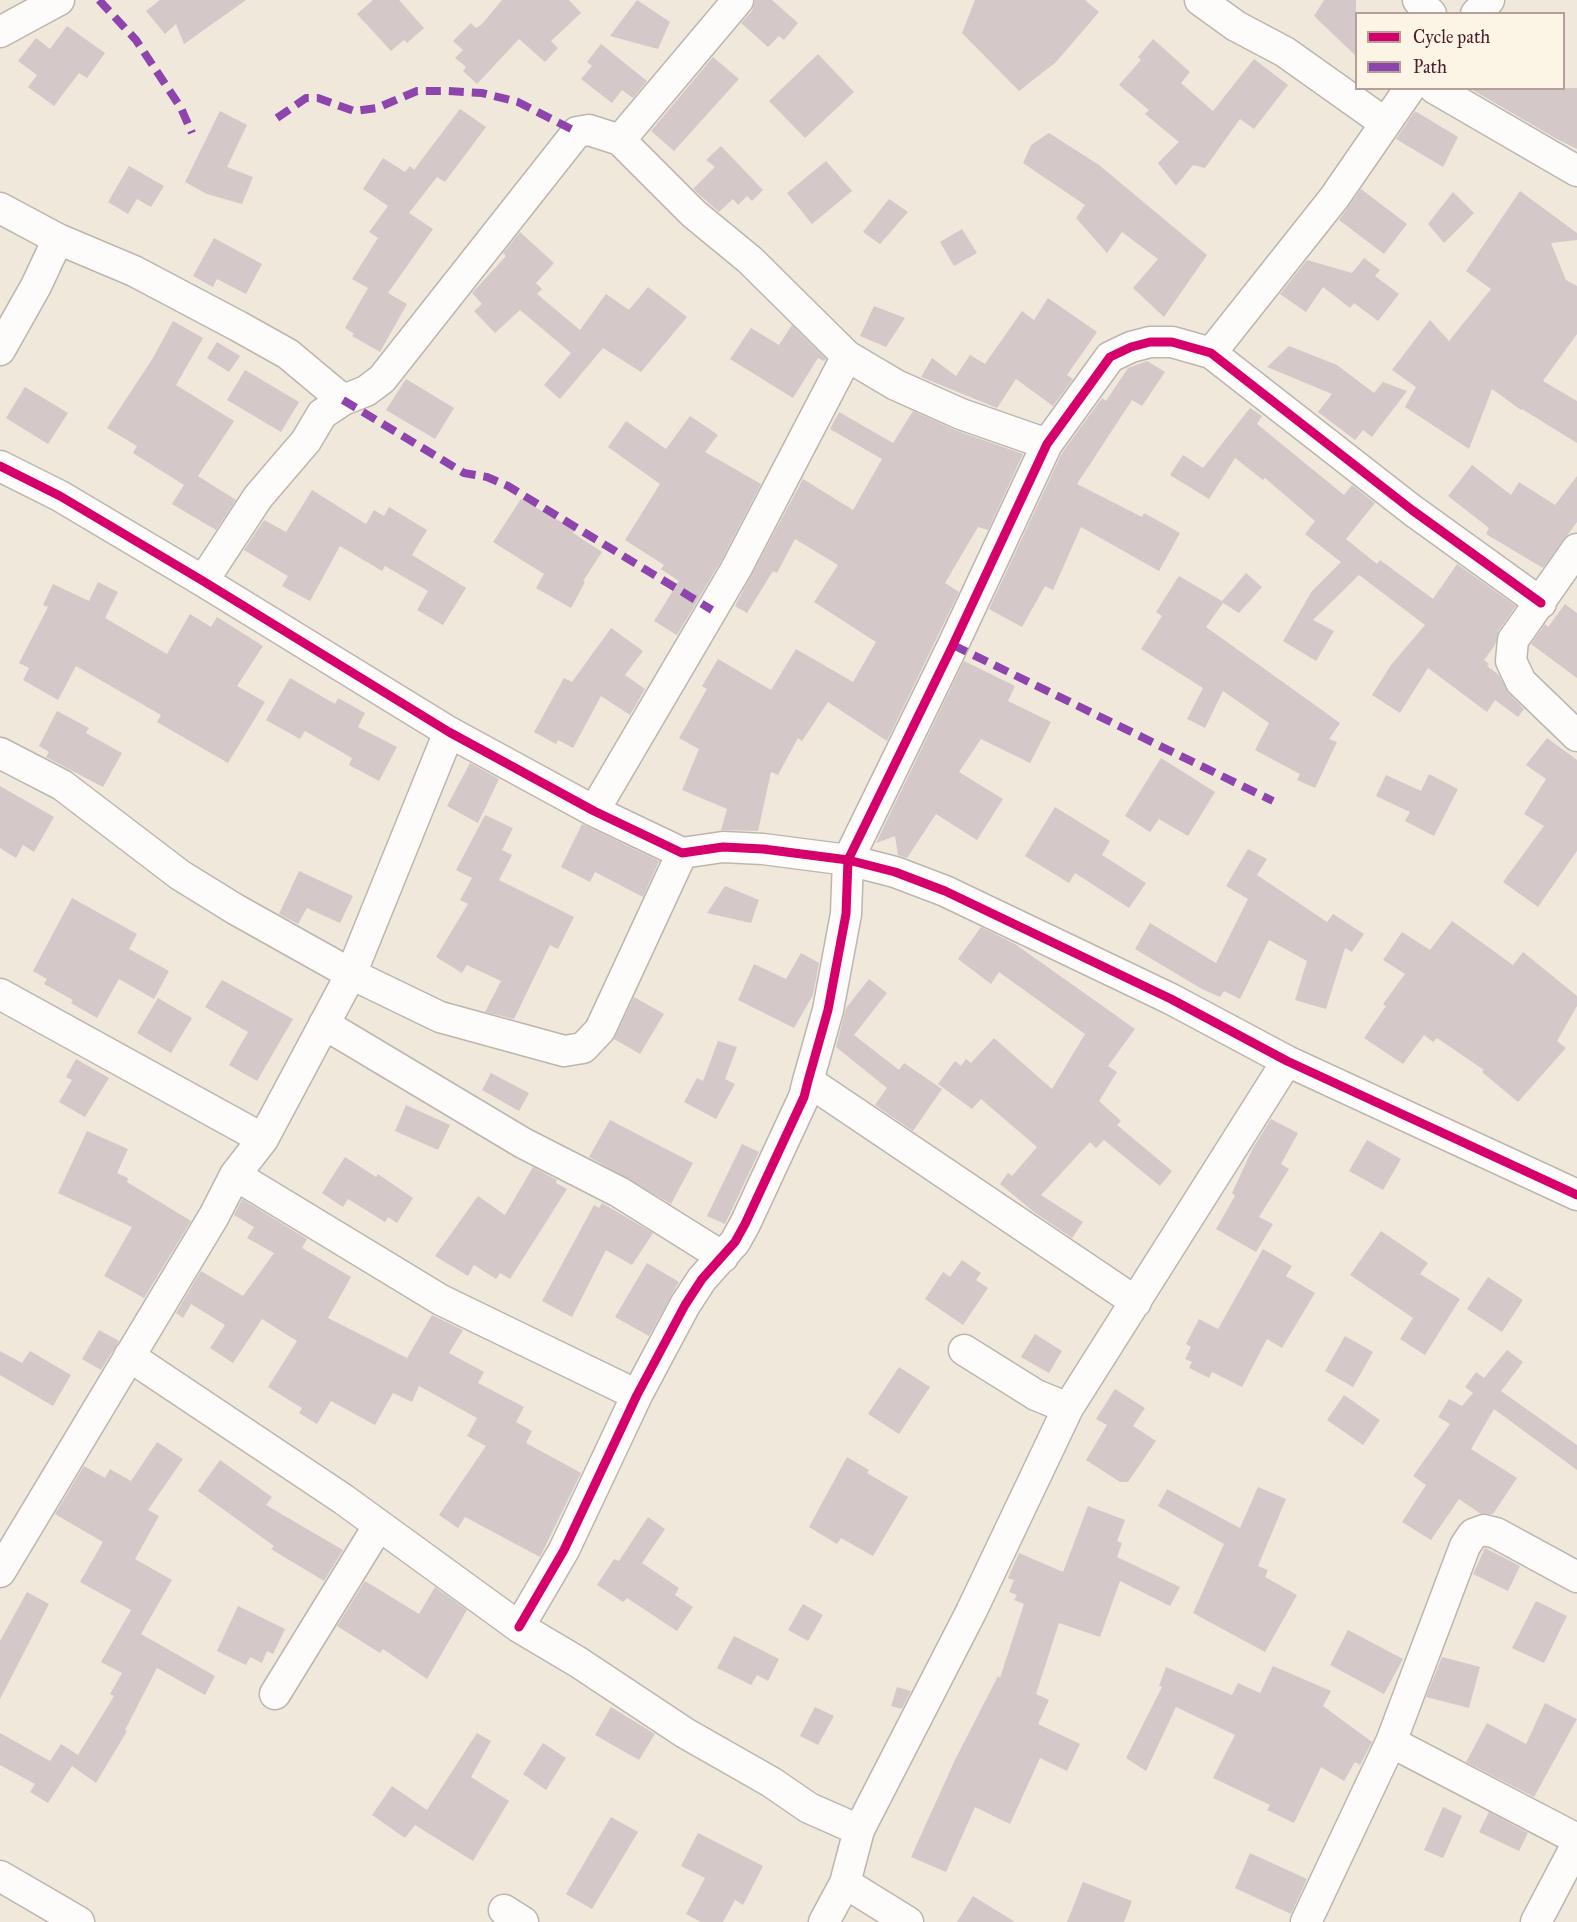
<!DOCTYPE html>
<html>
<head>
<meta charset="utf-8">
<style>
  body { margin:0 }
  #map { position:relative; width:1577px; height:1922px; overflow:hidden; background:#efe8db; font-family:"IM FELL Great Primer",serif }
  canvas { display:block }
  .legend { position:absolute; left:1355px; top:12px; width:210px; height:78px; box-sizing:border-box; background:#fcf5e5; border:2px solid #b59f9b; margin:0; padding:8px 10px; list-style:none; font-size:18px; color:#4a1f2b }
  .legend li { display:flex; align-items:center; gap:12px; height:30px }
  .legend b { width:30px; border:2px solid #b59f9b }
</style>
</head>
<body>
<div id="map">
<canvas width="1577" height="1922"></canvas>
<ul class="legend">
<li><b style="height:8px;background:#d6006c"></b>Cycle path</li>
<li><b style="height:8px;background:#8e44ad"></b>Path</li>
</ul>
</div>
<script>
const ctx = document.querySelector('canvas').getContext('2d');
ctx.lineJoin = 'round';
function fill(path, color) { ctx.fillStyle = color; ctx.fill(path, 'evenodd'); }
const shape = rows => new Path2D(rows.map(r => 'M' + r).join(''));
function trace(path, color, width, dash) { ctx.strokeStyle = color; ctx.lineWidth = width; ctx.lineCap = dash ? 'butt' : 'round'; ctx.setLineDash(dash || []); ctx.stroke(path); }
const building = shape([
  [160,0,246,0,184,44,176,24,165,34,146,11],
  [373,0,399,0,424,28,407,43,404,40,391,51,357,14],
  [502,0,569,0,581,13,551,41,558,48,545,62,519,39,477,84,463,71,466,67,455,58,463,50,453,41,471,23,476,28,481,25],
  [637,0,670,22,658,49,610,36],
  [755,0,772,0,798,23,784,40,779,36,768,47,741,23,752,11],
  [975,0,1085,0,1099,12,1056,62,1019,91,962,33],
  [1324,0,1356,0,1356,56,1314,16],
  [67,26,105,53,87,78,79,73,54,106,28,87,37,75,18,61,36,38,50,49],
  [1153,39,1190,72,1181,83,1213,111,1254,59,1288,85,1254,129,1240,119,1205,168,1193,165,1176,186,1158,163,1179,142,1145,114,1149,110,1119,85,1141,60,1138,57],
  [601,44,647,81,633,98,622,90,612,103,581,79,592,66,587,62],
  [818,54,854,92,805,138,769,101],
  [713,57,739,79,674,151,651,131],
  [1469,88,1577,88,1577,149,1557,139],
  [460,109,486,127,445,182,437,177,409,213,433,229,388,293,407,304,380,352,352,336,354,334,345,328,368,288,352,279,378,238,369,232,388,206,363,189,383,158,405,172,410,166,414,170],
  [220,111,247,125,227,167,253,177,242,204,207,194,185,182],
  [1415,111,1458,137,1443,167,1396,139],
  [1049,133,1099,165,1207,255,1164,317,1133,288,1158,259,1122,232,1107,253,1076,218,1085,205,1023,163,1031,145],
  [721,146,763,190,752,201,747,196,738,205,733,199,719,212,693,189,715,167,706,160],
  [826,161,852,191,812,224,787,193],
  [129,166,164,186,151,207,137,199,128,214,108,202],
  [1361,189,1407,224,1384,254,1339,220],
  [1520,191,1577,233,1577,240,1551,243,1566,280,1577,286,1577,334,1543,381,1577,401,1577,443,1522,409,1521,410,1492,389,1469,449,1405,407,1416,387,1392,370,1430,320,1449,341,1491,289,1466,271],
  [1453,192,1474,213,1444,243,1428,224],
  [889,199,908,212,880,244,863,232],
  [962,229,977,253,954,266,940,242],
  [520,232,554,263,536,283,542,289,537,294,580,330,606,294,629,310,648,287,687,317,641,372,603,348,560,399,544,385,571,353,520,310,495,333,474,311,482,304,472,293,506,256,503,253],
  [214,238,262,264,246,294,217,279,213,287,193,276],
  [1364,258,1380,270,1375,276,1399,294,1378,321,1354,303,1350,308,1323,287,1306,312,1280,294,1307,260,1352,273],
  [1048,298,1097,332,1067,375,1073,379,1053,406,1016,379,997,408,921,377,932,358,956,376,970,355,985,364,1022,311,1034,320],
  [874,306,905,318,886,347,860,336],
  [173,321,203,338,176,385,234,421,198,476,236,500,216,530,172,504,184,485,133,453,137,446,107,428,153,358],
  [792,325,826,359,824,361,818,358,793,398,730,359,751,328,779,345],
  [217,342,240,356,229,372,207,358],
  [1289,346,1337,365,1374,393,1383,382,1407,391,1372,437,1363,430,1355,440,1318,412,1332,394,1267,367],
  [1147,361,1165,372,1142,406,1132,400,1077,484,1142,517,1144,513,1180,533,1159,571,1081,527,1053,590,1045,586,1022,627,989,609,1062,453,1102,398,1106,401,1128,368],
  [245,370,299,402,281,432,227,400],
  [406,379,454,408,435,439,386,410],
  [25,387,68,413,48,444,6,418],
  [1250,408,1262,416,1257,424,1344,495,1352,485,1375,503,1346,539,1377,564,1380,560,1433,599,1457,564,1516,606,1499,630,1495,645,1484,660,1489,664,1487,666,1499,675,1509,694,1524,709,1518,717,1495,700,1487,712,1428,668,1400,713,1372,695,1391,665,1425,625,1359,575,1313,620,1334,631,1316,661,1283,641,1312,591,1341,562,1305,534,1315,521,1265,478,1263,480,1235,458,1209,499,1170,475,1183,455,1203,468],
  [913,411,955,430,1023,454,988,530,978,527,945,583,959,592,887,741,828,702,802,741,798,738,778,775,771,772,758,831,721,830,727,809,682,790,699,749,679,738,707,689,702,686,718,659,771,690,796,649,853,682,876,642,814,602,838,565,795,539,777,573,773,571,747,613,735,606,803,479,853,510,882,459,830,429,839,412,893,443],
  [690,416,718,435,705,452,761,484,721,561,677,635,654,621,679,581,661,569,664,565,625,540,660,484,608,447,626,421,666,449],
  [1472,465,1511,495,1519,482,1555,505,1577,476,1577,522,1543,568,1486,534,1489,528,1448,496],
  [312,490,366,524,374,510,384,516,389,507,427,530,412,555,466,588,443,625,417,610,428,591,385,566,382,571,340,546,310,601,282,586,288,576,244,550,264,520,286,532],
  [521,499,575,530,573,533,602,552,583,581,585,582,571,608,536,588,544,574,493,542],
  [1246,573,1262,587,1239,613,1223,603,1206,627,1340,723,1329,739,1337,742,1315,788,1297,780,1300,774,1255,750,1269,723,1223,691,1205,728,1187,719,1203,688,1141,649,1162,616,1156,612,1179,576,1222,601],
  [98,582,118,592,105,618,167,654,190,614,211,627,217,617,263,646,237,686,265,702,228,763,157,722,161,715,76,666,58,700,23,680,29,668,19,663,48,607,43,605,53,584,89,601],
  [1565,604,1577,613,1577,678,1531,644,1545,624,1548,627],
  [611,628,643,651,625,675,645,689,630,715,601,696,573,748,558,740,556,744,534,732,564,678,572,682],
  [964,661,1015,686,1008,701,1051,722,1030,763,981,739,959,772,1003,799,977,840,936,814,907,858,898,855,895,836,876,843],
  [290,678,335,704,338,698,365,713,358,727,397,747,379,781,349,765,352,758,305,731,300,739,266,720],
  [57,711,89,728,86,733,122,753,103,787,46,757,49,752,39,746],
  [1547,738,1577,760,1577,851,1538,907,1503,882,1544,826,1524,814,1546,779,1526,765],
  [1161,758,1215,792,1188,836,1159,819,1150,832,1125,816],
  [470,763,499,779,478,823,447,806],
  [1429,774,1458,789,1434,836,1405,821,1410,812,1376,796,1386,775,1421,791],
  [0,786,54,817,34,852,23,845,16,858,0,848],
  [1055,807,1110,841,1102,855,1146,883,1129,908,1075,873,1069,883,1025,856],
  [485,815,513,828,502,850,512,855,499,880,574,917,558,949,550,945,514,1019,485,1012,501,981,467,965,462,973,436,957,468,904,460,900,472,878,456,870],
  [582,824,659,861,643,897,595,872,590,882,561,867],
  [1248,849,1267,859,1257,875,1327,922,1333,914,1364,934,1352,952,1345,948,1326,1009,1295,1000,1307,961,1269,940,1240,999,1224,991,1220,997,1202,989,1135,949,1150,923,1216,963,1248,899,1226,886],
  [299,871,353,896,340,923,307,908,298,924,279,914],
  [725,886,759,900,751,923,707,913],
  [72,898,137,934,129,949,169,971,154,999,119,979,97,1018,71,1003,73,1000,44,984,47,979,33,971],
  [1452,921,1513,965,1523,952,1577,996,1577,1006,1557,1041,1566,1048,1518,1102,1482,1072,1484,1070,1437,1038,1433,1042,1424,1035,1403,1064,1364,1038,1386,1006,1383,1004,1405,974,1383,960,1402,932,1430,950],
  [981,927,1015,944,1135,1029,1108,1066,1117,1072,1099,1101,1121,1121,1117,1125,1172,1171,1160,1186,1104,1140,1096,1148,1090,1142,1041,1195,1083,1222,1072,1238,1034,1212,1000,1184,1008,1173,1012,1176,1037,1147,981,1099,972,1109,938,1084,955,1061,961,1066,966,1059,971,1063,994,1038,1052,1089,1085,1034,999,972,991,984,958,959],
  [801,953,819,963,813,995,794,1028,738,1000,754,964,786,979],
  [869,979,887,993,854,1035,899,1070,904,1063,942,1089,913,1131,875,1105,887,1088,836,1047,846,1008],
  [222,980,293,1019,257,1081,229,1065,248,1032,205,1007],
  [634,997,664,1014,640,1054,614,1039],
  [158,998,192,1018,171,1053,137,1033],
  [718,1041,737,1047,725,1079,735,1084,716,1119,684,1102,697,1078,703,1081],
  [76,1059,109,1078,85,1117,59,1102,72,1080,66,1077],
  [491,1073,529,1093,519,1111,482,1090],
  [406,1105,450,1125,438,1150,395,1131],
  [1271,1119,1298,1133,1281,1164,1289,1169,1259,1217,1273,1224,1256,1252,1216,1229,1235,1196,1232,1193,1253,1148],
  [610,1120,693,1163,671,1204,589,1157],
  [87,1131,128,1149,117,1173,128,1178,127,1182,191,1221,144,1298,104,1276,132,1227,58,1193],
  [1367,1140,1401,1159,1383,1190,1349,1171],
  [742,1144,759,1152,725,1224,707,1216],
  [345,1157,376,1177,378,1174,413,1198,397,1223,388,1217,385,1222,348,1199,343,1207,322,1193],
  [533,1167,557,1180,556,1183,567,1189,510,1279,500,1273,496,1279,474,1265,468,1276,435,1256,478,1196,505,1215],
  [242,1199,307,1239,302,1248,351,1277,328,1318,407,1358,432,1315,463,1330,449,1353,484,1372,478,1383,524,1407,516,1422,532,1431,526,1443,581,1473,540,1557,465,1517,458,1528,439,1515,486,1446,467,1436,477,1418,419,1386,412,1402,393,1393,375,1425,331,1401,317,1424,299,1413,302,1408,268,1387,297,1341,262,1319,233,1363,210,1348,225,1325,191,1304,183,1318,176,1313,201,1271,243,1296,274,1253,247,1238,254,1227,234,1215],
  [602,1203,653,1233,632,1265,606,1250,572,1317,542,1301,594,1205,599,1208],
  [1381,1231,1428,1263,1420,1274,1460,1299,1425,1355,1400,1339,1413,1318,1350,1275],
  [1263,1249,1292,1266,1286,1276,1315,1293,1282,1348,1267,1339,1242,1387,1212,1372,1209,1378,1189,1368,1192,1362,1185,1359,1191,1347,1186,1344,1199,1319,1218,1329],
  [962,1260,981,1273,976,1280,988,1288,963,1325,925,1299,943,1272,950,1277],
  [647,1263,679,1282,649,1336,615,1317],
  [1488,1277,1523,1300,1502,1332,1467,1309],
  [99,1330,119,1341,101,1370,82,1359],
  [1035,1334,1062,1351,1049,1373,1021,1357],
  [1345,1336,1373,1352,1353,1387,1325,1371],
  [1507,1350,1523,1362,1501,1391,1577,1445,1577,1470,1494,1409,1471,1449,1517,1478,1493,1514,1481,1514,1459,1499,1431,1540,1402,1522,1426,1485,1413,1476,1450,1424,1438,1417,1449,1399,1462,1406,1473,1393,1465,1387,1476,1372,1484,1378],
  [0,1351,22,1363,30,1351,71,1375,53,1406,0,1375],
  [899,1367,930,1387,899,1434,868,1414],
  [1115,1389,1145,1408,1133,1426,1156,1441,1128,1482,1120,1482,1086,1460,1107,1425,1096,1419],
  [1344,1395,1380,1420,1363,1445,1327,1420],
  [157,1442,183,1459,148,1510,159,1516,135,1559,172,1580,141,1634,215,1676,205,1695,157,1668,125,1730,127,1731,96,1783,72,1766,48,1803,30,1792,35,1784,0,1765,0,1733,50,1761,61,1744,78,1755,114,1696,110,1694,122,1673,101,1662,131,1610,80,1582,103,1542,55,1514,84,1466,105,1478,110,1469,131,1481],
  [847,1457,869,1470,867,1473,908,1497,873,1556,841,1538,837,1544,809,1527],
  [220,1460,272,1497,266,1505,343,1550,324,1581,271,1549,274,1546,198,1491],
  [1258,1487,1286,1499,1258,1566,1268,1570,1265,1577,1297,1595,1265,1652,1193,1613,1224,1544,1158,1506,1167,1489,1240,1528],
  [1088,1506,1125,1520,1117,1541,1122,1543,1117,1557,1180,1587,1170,1606,1120,1581,1100,1637,1059,1623,1036,1694,1049,1700,1038,1724,1080,1744,1067,1771,1040,1758,1010,1824,975,1807,946,1872,911,1857,955,1760,998,1676,1000,1678,1024,1604,1014,1600,1017,1595,1009,1592,1014,1580,1008,1578,1019,1553,1063,1572],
  [648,1517,665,1529,642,1563,679,1588,675,1595,693,1607,677,1631,627,1598,623,1602,597,1585,614,1559,619,1561],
  [1485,1548,1520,1566,1508,1591,1473,1574],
  [365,1581,419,1614,435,1587,467,1610,427,1679,383,1649,380,1653,337,1626],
  [27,1592,49,1604,0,1699,0,1641],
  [1536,1601,1567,1616,1544,1663,1512,1648],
  [803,1604,823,1615,808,1641,788,1630],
  [238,1606,285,1629,273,1654,267,1651,262,1663,250,1657,246,1665,217,1651],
  [1348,1630,1403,1659,1384,1694,1330,1665],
  [734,1636,779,1659,768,1681,757,1675,751,1685,717,1668],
  [1442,1657,1480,1667,1469,1708,1426,1697],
  [1273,1666,1331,1691,1323,1706,1372,1742,1360,1765,1355,1762,1344,1781,1321,1767,1294,1823,1267,1810,1270,1805,1213,1778,1235,1735,1176,1707,1146,1771,1126,1758,1162,1687,1159,1686,1166,1667,1232,1695,1238,1683,1260,1693],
  [897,1687,911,1691,902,1709,891,1706],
  [1545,1703,1577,1719,1534,1797,1466,1762,1487,1723,1526,1744],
  [611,1707,655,1734,639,1760,595,1735],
  [815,1707,834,1716,818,1745,800,1736],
  [477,1733,491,1741,471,1777,509,1801,473,1861,415,1825,405,1838,372,1815,392,1786,427,1810],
  [543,1743,566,1758,546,1790,523,1774],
  [1443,1807,1462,1816,1443,1858,1424,1850],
  [1489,1812,1528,1833,1519,1851,1479,1832],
  [611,1817,638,1832,592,1909,566,1894],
  [698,1833,763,1866,743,1905,735,1900,723,1922,701,1922,686,1914,705,1878,681,1866],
  [1250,1853,1307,1879,1291,1914,1235,1888],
  [1083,1882,1132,1901,1124,1922,1067,1922],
  [973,1896,1015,1922,957,1922]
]);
const street = shape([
  [1200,0,1236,26,1285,52,1385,123],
  [1418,0,1431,14],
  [1476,14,1489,0],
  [0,32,59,0],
  [1434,88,1577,171],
  [620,140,738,0],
  [0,208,58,239,134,271,238,326,288,354,343,400],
  [0,350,36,286,58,239],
  [1211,353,1334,198,1410,88],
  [0,466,60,496,203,581,449,732,594,811,682,853,723,847,763,849,848,860,895,872,945,891,1171,999,1287,1061,1577,1195],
  [1577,549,1513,640,1511,661,1521,682,1577,736],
  [203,581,258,497,306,441,322,414,343,400,366,391,382,379,577,132,589,130,620,140,694,214,750,260,847,356,896,385,961,414,1047,444],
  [0,753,62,785,180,875,235,909,351,974,440,1017,564,1051,583,1048,600,1030,682,853],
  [594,811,736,569,847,356],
  [0,994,263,1139],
  [324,1024,523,1143,619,1192,723,1257],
  [808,1081,1136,1302],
  [235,1175,441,1300,637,1395],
  [964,1350,1036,1395,1068,1408],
  [129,1356,343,1499,519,1627,578,1662,685,1733,771,1782,809,1808,859,1830],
  [0,1572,214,1216,235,1175,263,1139,351,974,449,732],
  [519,1627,564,1550,637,1395,685,1305,702,1279,735,1242,745,1224,804,1097,808,1081,828,1010,846,914,848,860,953,645,1047,444,1110,357,1131,347,1150,342,1172,342,1211,353,1412,510,1541,603],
  [275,1694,379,1525],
  [1391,1742,1577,1839],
  [0,1876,79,1922],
  [845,1883,908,1922],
  [504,1910,523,1922],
  [824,1922,845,1883,859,1830,971,1612,1068,1408,1287,1061],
  [1306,1922,1391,1742,1465,1546,1473,1534,1484,1530,1496,1533,1577,1577],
  [1536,1922,1577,1844]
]);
const quiet = shape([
  [99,0,136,40,181,108,192,133],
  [277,118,306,98,318,98,354,111,377,108,417,91,448,91,482,93,518,102,577,132],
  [343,400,464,473,487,477,508,486,712,610],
  [953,645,1273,801]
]);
const cycleway = shape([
  [0,466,60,496,203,581,449,732,594,811,682,853,723,847,763,849,848,860,895,872,945,891,1171,999,1287,1061,1577,1195],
  [519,1627,564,1550,637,1395,685,1305,702,1279,735,1242,745,1224,804,1097,808,1081,828,1010,846,914,848,860,953,645,1047,444,1110,357,1131,347,1150,342,1172,342,1211,353,1412,510,1541,603]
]);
fill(building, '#d5c8c8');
trace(street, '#beb5ae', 33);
trace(street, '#fdfcfa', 30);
trace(quiet, '#8e44ad', 8, [15, 8]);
trace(cycleway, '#d6006c', 9);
</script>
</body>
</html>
